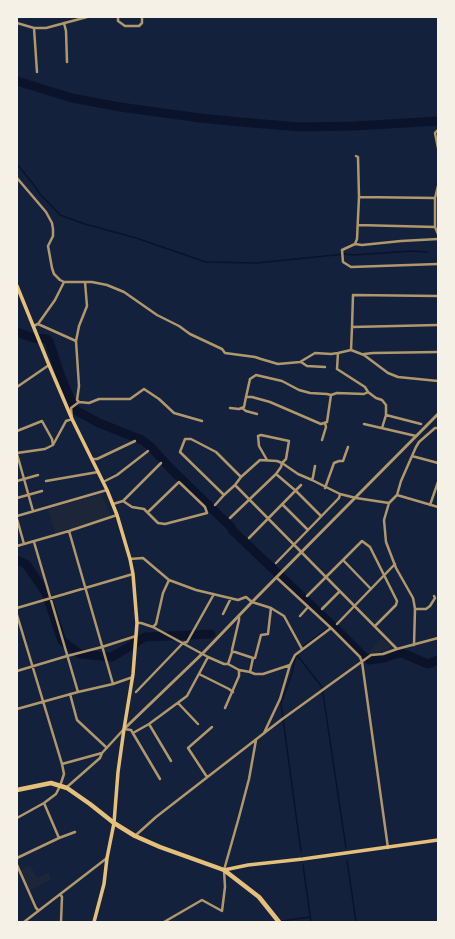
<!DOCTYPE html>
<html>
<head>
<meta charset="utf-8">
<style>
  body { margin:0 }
  #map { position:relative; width:455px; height:939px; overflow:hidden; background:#14213d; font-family:"Fira Sans Condensed",sans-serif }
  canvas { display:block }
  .frame { position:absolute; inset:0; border:18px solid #f6f1e7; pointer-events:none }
</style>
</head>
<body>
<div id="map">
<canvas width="455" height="939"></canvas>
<div class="frame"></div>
</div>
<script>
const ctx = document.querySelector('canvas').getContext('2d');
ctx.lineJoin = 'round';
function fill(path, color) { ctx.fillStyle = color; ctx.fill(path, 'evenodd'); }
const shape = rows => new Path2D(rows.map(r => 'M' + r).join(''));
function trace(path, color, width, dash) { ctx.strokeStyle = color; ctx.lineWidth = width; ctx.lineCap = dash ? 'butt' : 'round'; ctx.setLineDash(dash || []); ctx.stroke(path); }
const green = shape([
  [101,494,111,516,55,533,48,509],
  [382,638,391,646,389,649,371,654,368,653],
  [30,865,37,878,49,872,51,879,30,891,21,870]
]);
const stream = shape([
  [17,164,33,184,40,194,60,215,85,224,136,238,206,262,256,263,345,254,353,255,413,251,428,252],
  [328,628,304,646,305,649,297,655,322,687,346,848],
  [297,655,295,659,292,673,281,704,301,852],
  [347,860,356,922],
  [303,865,311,922],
  [282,921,310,917]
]);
const river = shape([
  [17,81,72,98,120,107,200,118,241,122,300,127,355,126,438,121],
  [17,332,33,338,47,339,49,341,61,377,75,410,99,423,142,440,151,447,170,468,232,528,232,530,332,625,361,654,369,660,384,658,395,654,402,653,428,664,438,660],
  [17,560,26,564,46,593,62,641,80,654,112,657,145,637,211,634]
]);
const minor = shape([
  [118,17,118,21,125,26,139,26,142,23,142,17],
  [17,23,34,28,46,28,87,17],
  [64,23,66,31,67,62],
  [34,28,37,72],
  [438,130,435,133,438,148],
  [356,156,358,157,359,197,357,239,355,244,342,250,343,262,351,267,438,264],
  [17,178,46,212,52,223,53,229,53,236,48,246,52,268,54,274,60,280,64,282],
  [438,186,435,198,435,227,438,234],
  [359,197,435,198],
  [358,225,435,227],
  [355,244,362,245,401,241,438,239],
  [438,296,353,295,352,327,438,325],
  [38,324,55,300,64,282,92,282,107,285,124,292,157,315,179,326,190,334,222,349,225,353,255,357,261,359,278,364,300,362,315,353,331,354,338,353,351,350],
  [33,326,38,324,76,341],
  [352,327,351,350,364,355,388,373,398,377,438,381],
  [338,353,337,369,365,387,368,392],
  [364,354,373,353,438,352],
  [301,362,307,366,325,367],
  [17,387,49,365],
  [331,395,327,422,321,424,270,402,252,397,246,397,250,379,256,375,282,381,299,390,310,393,327,394,331,395,337,393,364,394,368,392,376,398,382,400,386,405,386,415,382,428],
  [79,402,77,400,79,386,76,341,79,326,87,306,85,282],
  [230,408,239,409,244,407,246,397],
  [242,408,246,411,257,414],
  [386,415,421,424],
  [364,424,416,436],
  [438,428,435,428,419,442,416,447,412,456,438,463],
  [17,431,42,421,52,439,53,445],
  [322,440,326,427,325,423],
  [17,453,45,449,53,445,66,421,72,419,71,408,79,402,89,403,99,399,130,399,144,389,159,399,174,413,202,421],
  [17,454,33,511],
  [92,459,97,459,135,441],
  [276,474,296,491,321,516],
  [312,480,313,477,315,466],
  [17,481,38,475],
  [46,481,98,472],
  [103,482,117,475,148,451],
  [235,485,224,495,180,452,185,439,191,439,216,452,241,477],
  [325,488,334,463,339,461,343,461,348,447],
  [397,495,401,481,412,456],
  [17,498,42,491],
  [123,501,161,463],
  [389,503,397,495,438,507],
  [113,504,123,501,132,507,144,509,158,523,165,524,207,513,205,507,179,482,148,512],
  [282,504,308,530],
  [215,505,224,495],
  [430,505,438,482],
  [17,516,107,490],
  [230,518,276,474,281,467,282,463,286,459,289,441,261,435,258,436,259,446,267,460],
  [17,519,24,544],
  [69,531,113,684],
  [249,538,301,485],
  [34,542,78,692],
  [17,546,69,531,117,515],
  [130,559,143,558,169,580,196,590,238,600,246,597,252,602,271,608,284,616,302,649],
  [343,560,371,589],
  [276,563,339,498,340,494],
  [277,578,331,628],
  [307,596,362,541,370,547,397,601,396,605,375,626],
  [17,608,133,574],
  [322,609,340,591],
  [415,609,426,609,430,606,435,598,434,596],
  [223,614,231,598],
  [17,615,62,764,64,774,60,786,56,794,44,803,17,818],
  [300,616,308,607],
  [337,624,395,564],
  [153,627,156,624,163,593,169,580],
  [397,649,235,485,241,477,260,460,277,461,282,463,298,474,312,480,340,494,356,498,389,503,384,520,386,542,396,568,413,598,414,603,415,609,414,645],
  [232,652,235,652,253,658,255,658,261,635,268,634,271,608],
  [208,657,224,664,228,664,232,652,232,650,239,620,239,616],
  [228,664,239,670,250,672,253,658],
  [17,671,67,656,102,647,136,636],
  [250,672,255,674,263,674,290,665],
  [199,674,229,689,233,692],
  [136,692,183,643,187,642,214,594],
  [70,694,77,720,107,748],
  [178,703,198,724],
  [225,708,239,676,239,670],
  [17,709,78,692,113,684,133,677],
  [149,724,171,761],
  [133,733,149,724,187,696,208,657,153,627,141,623,137,623],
  [264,733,280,699,290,665,295,655,331,628,360,657,362,662,388,848],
  [62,764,102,753],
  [207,777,188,748,212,727],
  [67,787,100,758,102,753,124,729,131,730,160,779],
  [136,835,156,817,281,720,371,655,383,654,397,649,438,638],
  [59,838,75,832],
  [17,858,59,838,44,803],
  [17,865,36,908,38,910],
  [60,894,62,897,61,922],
  [24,922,107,858],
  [164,922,202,900,222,911,225,887,224,870,239,817,249,779,256,740]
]);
const tertiary = shape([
  [124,729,203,653,252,602,438,414]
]);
const secondary = shape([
  [17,286,49,365,72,419,107,490,117,515,130,559,133,574,137,623,133,674,124,729,118,772,114,823,107,858,104,884,94,922],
  [224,870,248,865,303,859,438,840]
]);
const trunk = shape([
  [17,790,51,783,67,788,90,804,114,823,135,836,160,847,224,870,259,897,279,922]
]);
fill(green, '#1d2539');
trace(stream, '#0b132b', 1.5);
trace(river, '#0b132b', 9);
trace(minor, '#b1986c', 2.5);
trace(tertiary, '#b1986c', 3);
trace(secondary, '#e5c07b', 3.5);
trace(trunk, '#e5c07b', 4.5);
</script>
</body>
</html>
